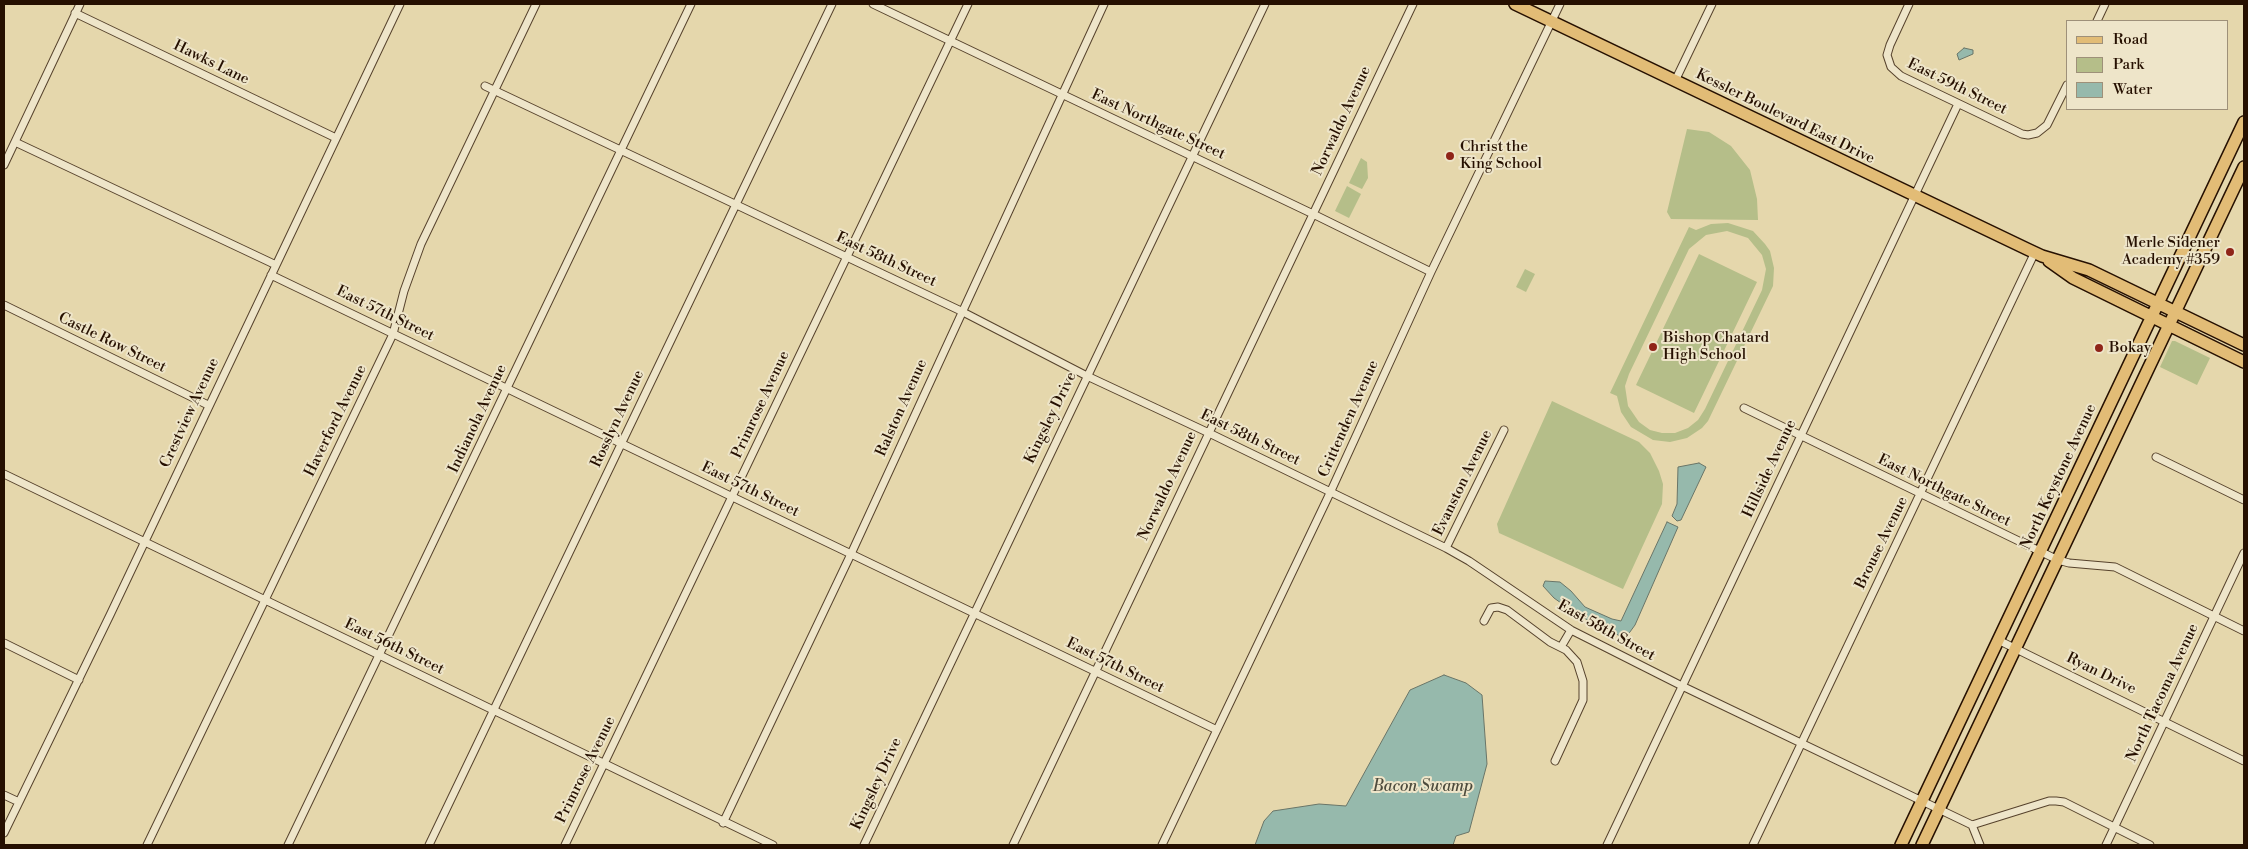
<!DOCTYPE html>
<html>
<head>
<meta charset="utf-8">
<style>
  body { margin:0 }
  #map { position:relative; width:2248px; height:849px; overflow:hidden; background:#e5d7ac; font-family:"Libre Bodoni",serif }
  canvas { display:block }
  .frame { position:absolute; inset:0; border:5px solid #261001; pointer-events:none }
  .legend { position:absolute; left:2066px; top:20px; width:162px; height:90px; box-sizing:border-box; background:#eee5c9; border:1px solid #9e9079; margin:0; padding:6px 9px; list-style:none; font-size:15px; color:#261001 }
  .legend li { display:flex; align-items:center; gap:10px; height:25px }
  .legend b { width:25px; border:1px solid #9e9079 }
</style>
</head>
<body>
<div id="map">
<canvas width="2248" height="849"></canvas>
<div class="frame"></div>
<ul class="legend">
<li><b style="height:6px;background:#e2bc76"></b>Road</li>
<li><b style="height:14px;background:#b5be89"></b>Park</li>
<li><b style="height:14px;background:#96b9ac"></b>Water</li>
</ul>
</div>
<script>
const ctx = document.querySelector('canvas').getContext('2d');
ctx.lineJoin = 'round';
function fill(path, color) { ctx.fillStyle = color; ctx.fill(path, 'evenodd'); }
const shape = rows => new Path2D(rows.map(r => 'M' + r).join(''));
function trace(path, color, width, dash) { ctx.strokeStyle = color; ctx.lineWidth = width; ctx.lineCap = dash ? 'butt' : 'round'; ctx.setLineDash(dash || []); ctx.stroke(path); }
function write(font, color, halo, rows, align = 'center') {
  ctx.font = font + ' "Libre Bodoni",serif'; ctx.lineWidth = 4; ctx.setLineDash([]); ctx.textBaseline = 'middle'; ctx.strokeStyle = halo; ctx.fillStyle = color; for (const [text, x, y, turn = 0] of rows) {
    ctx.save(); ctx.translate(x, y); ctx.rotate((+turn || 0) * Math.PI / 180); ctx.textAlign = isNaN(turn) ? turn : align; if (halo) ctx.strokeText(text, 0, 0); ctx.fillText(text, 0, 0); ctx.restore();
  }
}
const green = shape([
  [1687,129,1709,132,1731,146,1750,170,1757,199,1758,220,1671,219,1667,212],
  [1361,158,1367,162,1368,178,1362,189,1349,183],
  [1347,186,1361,194,1349,218,1335,211],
  [1728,223,1753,231,1765,244,1770,251,1774,268,1773,286,1708,421,1702,428,1687,438,1670,442,1653,440,1631,427,1621,412,1617,396,1610,393,1689,227,1696,230,1711,224],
  [1727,231,1748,238,1762,255,1766,269,1762,290,1705,409,1698,420,1688,428,1675,433,1662,433,1650,430,1639,422,1628,406,1625,386,1629,374,1689,249,1706,235],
  [1699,254,1757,282,1694,413,1636,385],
  [1525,269,1535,274,1526,292,1516,287],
  [2172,341,2175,341,2210,358,2197,385,2160,367],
  [1552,401,1639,442,1650,453,1659,471,1663,484,1662,504,1623,589,1499,533,1497,524]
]);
const water = shape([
  [1964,48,1973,50,1973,54,1959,60,1957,54,1964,48],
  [1699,463,1706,467,1681,520,1677,521,1672,516,1677,504,1678,467,1699,463],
  [1667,522,1678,527,1635,625,1627,636,1623,637,1606,630,1575,613,1554,598,1543,586,1545,581,1560,582,1571,591,1585,607,1612,619,1621,621,1667,522],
  [1444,675,1466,683,1482,695,1487,764,1469,832,1456,836,1453,845,1255,845,1264,821,1273,811,1319,804,1346,806,1410,690,1444,675]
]);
const minor = shape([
  [873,4,1313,214,1431,272],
  [1909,4,1890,45,1887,55,1891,67,1901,76,2022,134,2028,135,2037,133,2047,125,2067,85],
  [75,13,336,138],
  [2097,21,2105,4],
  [1675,81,1712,4],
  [485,86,961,311,1087,376,1209,433,1446,548,1469,561,1571,630,1682,686,1972,825,1980,845],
  [15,142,276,265],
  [4,165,80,4],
  [271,275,1217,730],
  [4,305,208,405],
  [1744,408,2058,560,2069,563,2115,567,2244,631],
  [2156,457,2244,500],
  [4,474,773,845],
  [1446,548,1504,430],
  [1484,621,1491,608,1498,607,1507,610,1550,642,1566,650,1577,662,1583,681,1583,700,1555,761],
  [1998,640,2244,761],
  [4,643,79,680],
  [1561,647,1571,630],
  [4,795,19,802],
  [723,823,851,554,1104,4],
  [1972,825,2049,801,2056,801,2064,802,2150,845],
  [4,833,110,615,400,4],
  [147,845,393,334,404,291,421,244,536,4],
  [288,845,691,4],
  [429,845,832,4],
  [565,845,968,4],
  [864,845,1265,4],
  [1013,845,1413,4],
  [1162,845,1330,493,1431,272,1560,4],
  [1607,845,1958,104],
  [1753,845,2035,252],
  [2106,845,2244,553]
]);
const primary = shape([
  [1515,4,2027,249,2042,256,2089,270,2244,345],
  [2049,261,2073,278,2244,362],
  [1901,845,2244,122],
  [1922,845,2244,167]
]);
const markers = [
  [1450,156,5,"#8f2418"],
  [2230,252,5,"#8f2418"],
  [1653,347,5,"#8f2418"],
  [2099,348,5,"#8f2418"]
];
const streetNames = [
  ["Hawks Lane",211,63,26],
  ["East 59th Street",1957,87,26],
  ["Kessler Boulevard East Drive",1785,117,26],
  ["Norwaldo Avenue",1342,121,-65],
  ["East Northgate Street",1158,125,25],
  ["East 58th Street",886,260,25],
  ["East 57th Street",385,314,26],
  ["Castle Row Street",112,343,26],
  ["Primrose Avenue",761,405,-65],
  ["Ralston Avenue",902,408,-66],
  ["Crestview Avenue",190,413,-65],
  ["Kingsley Drive",1051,418,-64],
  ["Indianola Avenue",478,419,-65],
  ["Rosslyn Avenue",618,419,-65],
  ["Crittenden Avenue",1349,419,-66],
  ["Haverford Avenue",336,421,-64],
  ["East 58th Street",1250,438,26],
  ["Hillside Avenue",1770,469,-65],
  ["North Keystone Avenue",2059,477,-65],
  ["Evanston Avenue",1463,483,-64],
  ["Norwaldo Avenue",1168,486,-65],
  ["East 57th Street",750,490,26],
  ["East Northgate Street",1944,491,26],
  ["Brouse Avenue",1882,543,-64],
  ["East 58th Street",1606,631,29],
  ["East 56th Street",394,647,26],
  ["East 57th Street",1115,666,26],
  ["Ryan Drive",2101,674,26],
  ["North Tacoma Avenue",2163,693,-65],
  ["Primrose Avenue",586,770,-64],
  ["Kingsley Drive",877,784,-65]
];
const poiNames = [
  ["Christ the",1460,147],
  ["King School",1460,164],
  ["Merle Sidener",2220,243,"right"],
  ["Academy #359",2220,260,"right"],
  ["Bishop Chatard",1663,338],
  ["High School",1663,355],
  ["Bokay",2109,348]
];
const waterNames = [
  ["Bacon Swamp",1423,787]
];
fill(green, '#b5be89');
fill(water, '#96b9ac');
trace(water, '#697568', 1);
trace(minor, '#56422c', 9);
trace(primary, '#261001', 14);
trace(minor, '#eee5c9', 7);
trace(primary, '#e2bc76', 11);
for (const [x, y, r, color] of markers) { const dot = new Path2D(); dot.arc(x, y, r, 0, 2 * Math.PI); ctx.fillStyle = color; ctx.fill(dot); trace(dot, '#eee5c9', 2); }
write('15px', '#261001', '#eee5c9', streetNames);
write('15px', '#261001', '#eee5c9', poiNames, 'left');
write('italic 16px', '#4d4b3d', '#eee5c9', waterNames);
</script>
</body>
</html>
